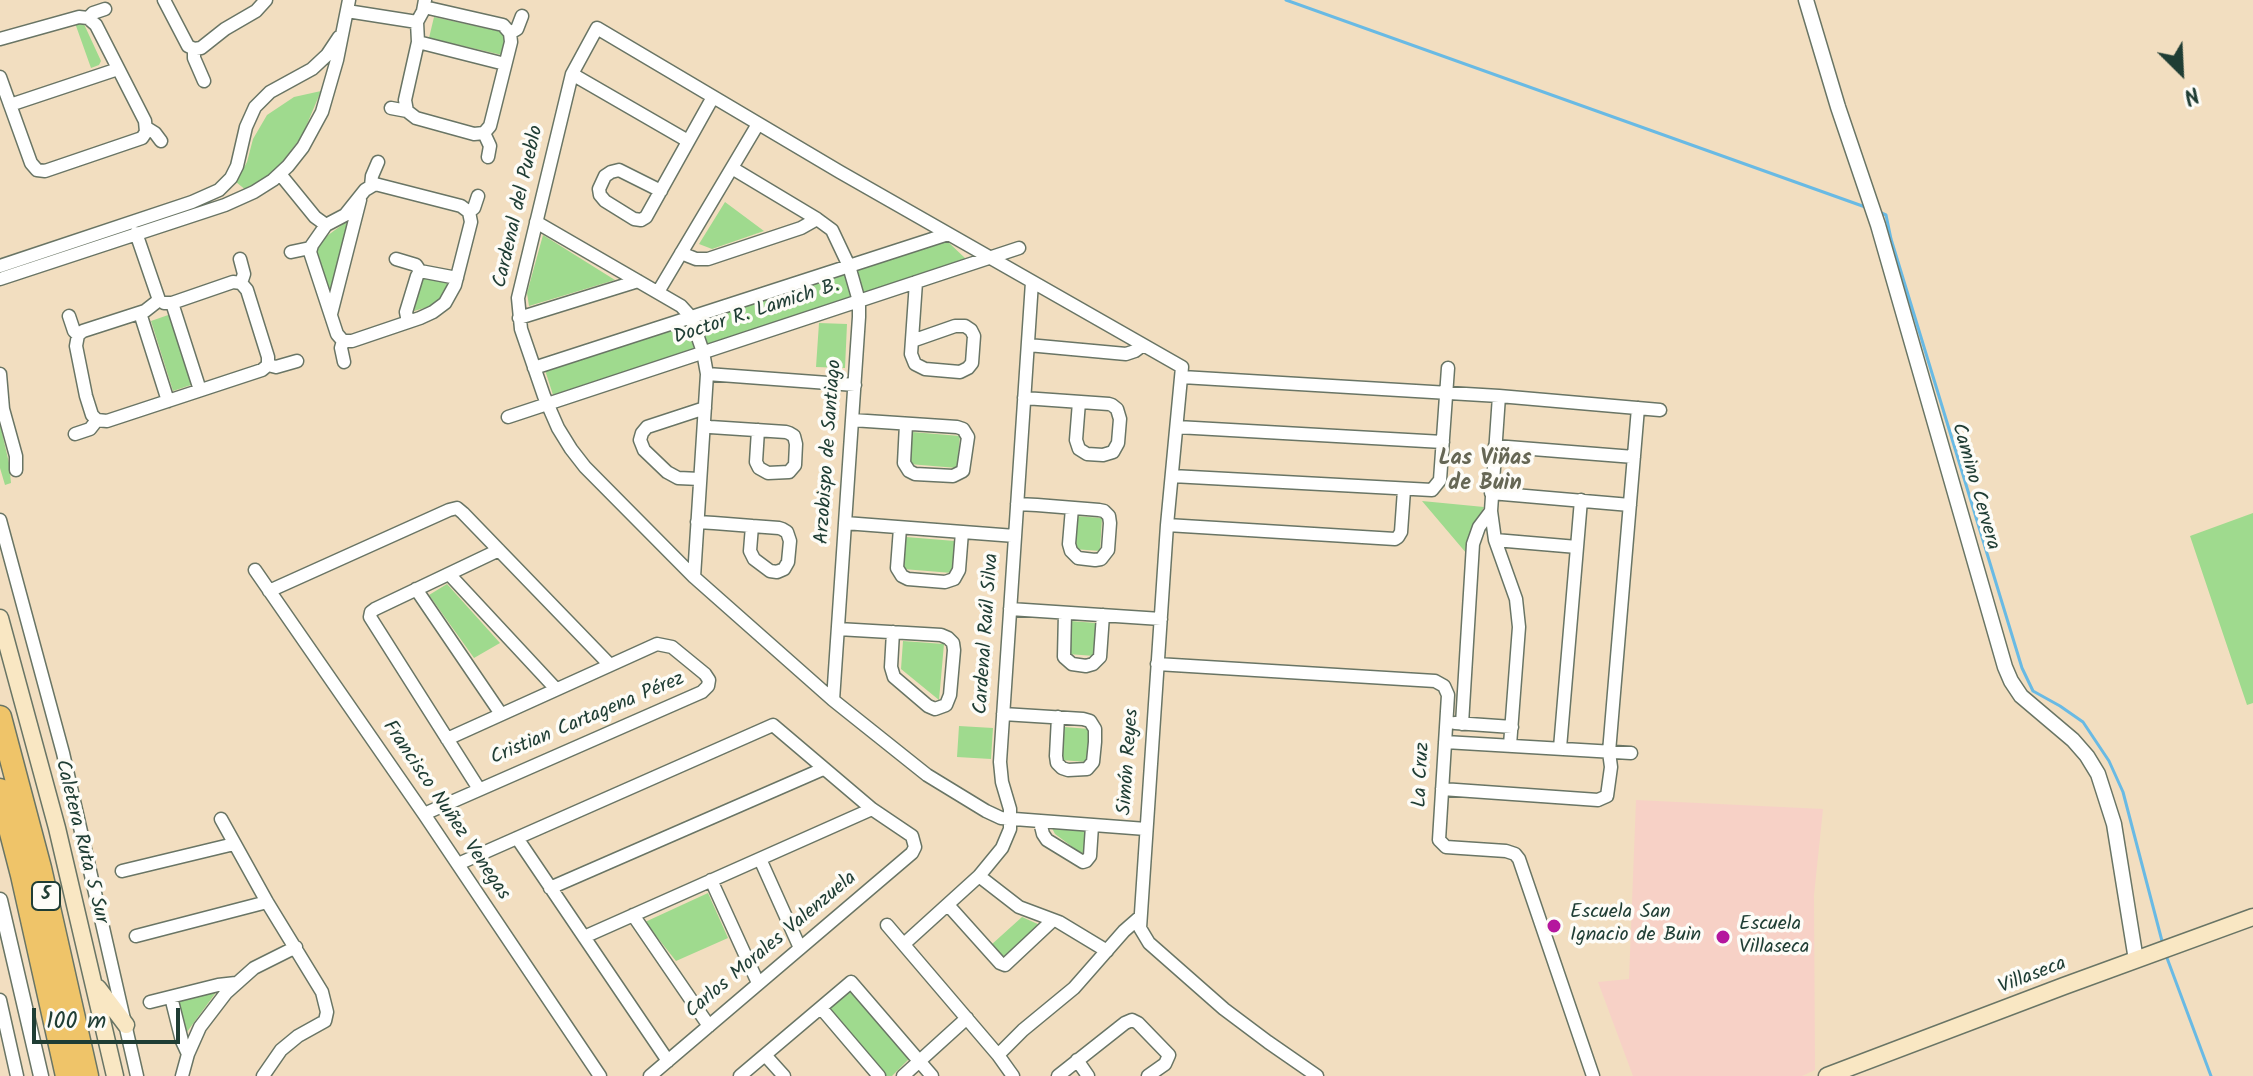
<!DOCTYPE html>
<html>
<head>
<meta charset="utf-8">
<style>
  body { margin:0 }
  #map { position:relative; width:2253px; height:1076px; overflow:hidden; background:#f2dec0; font-family:Kalam,sans-serif }
  canvas { display:block }
  .north { position:absolute; left:2141px; top:32px; width:80px; height:80px; -webkit-text-stroke:6px #fdfcf7; paint-order:stroke; rotate:156deg; font-size:22px; font-weight:700; line-height:32px; text-align:center; color:#1f3d34 }
  .north::after { content:''; display:block; margin:auto; width:28px; height:36px; background:#1f3d34; clip-path:polygon(50% 0,100% 100%,50% 72%,0 100%) }
  .scale { position:absolute; left:32px; top:1008px; width:148px; height:36px; box-sizing:border-box; border:4px solid #1f3d34; border-top:0; padding-left:10px; font-size:24px; line-height:28px; white-space:nowrap; color:#1f3d34; -webkit-text-stroke:6px #fdfcf7; paint-order:stroke }
</style>
</head>
<body>
<div id="map">
<canvas width="2253" height="1076"></canvas>
<div class="north">N</div>
<div class="scale">100 m</div>
</div>
<script>
const ctx = document.querySelector('canvas').getContext('2d');
ctx.lineJoin = 'round';
function fill(path, color) { ctx.fillStyle = color; ctx.fill(path, 'evenodd'); }
const shape = rows => new Path2D(rows.map(r => 'M' + r).join(''));
function trace(path, color, width, dash) { ctx.strokeStyle = color; ctx.lineWidth = width; ctx.lineCap = dash ? 'butt' : 'round'; ctx.setLineDash(dash || []); ctx.stroke(path); }
function write(font, color, halo, rows, align = 'center') {
  ctx.font = font + ' Kalam,sans-serif'; ctx.lineWidth = 7; ctx.setLineDash([]); ctx.textBaseline = 'middle'; ctx.strokeStyle = halo; ctx.fillStyle = color; for (const [text, x, y, turn = 0] of rows) {
    ctx.save(); ctx.translate(x, y); ctx.rotate((+turn || 0) * Math.PI / 180); ctx.textAlign = isNaN(turn) ? turn : align; if (halo) ctx.strokeText(text, 0, 0); ctx.fillText(text, 0, 0); ctx.restore();
  }
}
const built = shape([
  [1636,800,1823,809,1814,895,1815,1070,1802,1076,1633,1076,1598,982,1629,979]
]);
const green = shape([
  [434,17,507,33,502,55,429,38],
  [83,22,101,61,99,65,91,68,75,23],
  [321,91,302,136,275,171,247,191,236,182,247,162,253,139,267,115,294,97],
  [725,202,764,231,712,249,699,244],
  [350,219,331,293,317,259,316,244],
  [543,235,615,280,529,306,527,293],
  [947,241,966,259,553,395,545,370],
  [423,278,448,282,445,294,431,306,414,311],
  [171,314,194,384,173,391,151,321],
  [819,323,847,324,845,368,816,367],
  [0,424,9,463,11,483,5,485,0,468],
  [912,432,960,436,957,468,909,464],
  [1422,501,1484,507,1468,538,1467,554],
  [2253,513,2253,703,2247,705,2190,536],
  [1076,516,1102,518,1100,551,1074,549],
  [906,537,955,541,952,573,903,569],
  [447,584,500,643,474,658,429,595],
  [1070,621,1096,623,1094,656,1068,654],
  [903,641,944,644,939,700,901,669],
  [959,726,993,728,991,759,957,757],
  [1064,727,1090,729,1087,762,1061,760],
  [1052,828,1087,830,1083,853,1078,851,1055,834],
  [708,893,728,938,676,961,645,922],
  [1022,917,1040,925,1002,958,991,945],
  [851,987,911,1057,892,1076,884,1076,826,1010],
  [217,991,184,1036,176,1001]
]);
const stream = shape([
  [1286,0,1868,208],
  [1879,212,1886,215,1891,239,2022,668,2033,691,2060,706,2083,722,2109,761,2123,792,2162,941],
  [2167,958,2211,1076]
]);
const minor = shape([
  [164,0,188,46,194,49,194,58,204,81],
  [424,7,503,25,510,33],
  [347,11,417,22],
  [0,39,79,17,88,18,93,13,105,9],
  [418,42,505,64],
  [194,49,201,48,225,29,256,11,266,0],
  [572,74,688,141],
  [0,77,31,163,37,170,45,171,142,138,146,132,145,121,96,25,88,18],
  [10,105,118,69],
  [391,108,407,111,416,118,474,134,484,133],
  [407,111,405,100,418,42,417,22,423,11,425,0],
  [147,128,155,133,161,141],
  [484,133,490,126,511,42,510,33,517,29,522,16],
  [484,133,490,146,488,157],
  [732,168,817,219,832,230,849,266,859,301,859,317,833,700],
  [280,174,315,217,326,225],
  [371,186,372,176,378,162],
  [661,191,619,170,611,172,605,176,599,189,600,195,605,201,634,219,641,220,646,217,713,97],
  [536,222,681,306,691,317,703,352,707,374,694,577],
  [136,233,159,300],
  [291,252,310,248],
  [681,253,696,259,708,259,801,228,817,219],
  [240,259,244,274,241,283,247,290,268,357,268,365],
  [396,259,416,265,420,271,457,278],
  [0,266,192,202,219,190,231,178,237,166,246,127,255,107,270,92,312,69,327,55,339,37],
  [0,279,225,205,254,192,273,180,288,166,303,147,322,112,337,60,349,0],
  [658,292,758,124],
  [164,303,172,303,233,282,241,283],
  [172,303,200,390],
  [140,313,168,401],
  [331,314,360,200],
  [69,316,74,331,78,335,76,346,86,396,92,415,97,420],
  [519,318,638,281],
  [408,322,406,312,417,276,420,271],
  [78,335,83,331,145,311,159,300],
  [343,341,352,341,420,318,433,312,445,303,455,285,471,222,469,212,474,208,478,196],
  [912,341,955,326,965,326,971,330,974,336,972,363,968,368,960,372,925,369,915,364,911,354,916,282],
  [1028,345,1126,354,1135,351,1143,345],
  [344,362,341,348,343,341,337,334,310,252,312,245,326,225,345,215,365,190,375,184,461,206,469,212],
  [534,368,948,234],
  [0,374,3,409,16,456,16,470],
  [707,374,855,385],
  [1182,377,1499,396,1660,410],
  [1499,396,1491,511,1495,540,1516,599,1519,627,1510,745],
  [1024,398,1109,404,1112,405,1117,409,1120,419,1118,443,1113,452,1103,455,1087,454,1079,449,1076,440,1079,402],
  [508,417,1019,248],
  [97,420,107,421,262,370,268,365,276,367,297,361],
  [852,420,957,427,963,429,968,437,963,471,953,476,915,474,909,471,904,463,906,424],
  [704,426,710,427,786,432,789,433,794,436,796,444,795,465,789,472,768,473,759,468,756,462,758,430],
  [1177,427,1443,442],
  [75,434,90,429,97,420],
  [1495,446,1634,457],
  [1172,476,1432,490,1440,480,1448,368],
  [700,479,678,478,667,472,644,450,640,440,642,433,647,427,705,408],
  [1491,493,1630,505],
  [1017,504,1037,505,1099,510,1104,511,1109,516,1110,523,1108,550,1101,559,1095,560,1078,558,1071,551,1069,544,1072,508],
  [0,520,63,753,137,1076],
  [697,522,714,523,752,526,779,528,782,529,787,532,790,541,788,562,784,569,777,572,770,571,754,559,750,551,752,526],
  [845,523,1015,536],
  [1167,525,1395,539,1398,537,1401,532,1404,490],
  [900,528,897,568,902,576,908,579,945,582,954,579,959,570,962,532],
  [1495,540,1577,547],
  [255,570,424,814,600,1076],
  [449,574,556,689],
  [416,589,501,714],
  [269,591,449,510,457,508,463,513,610,665],
  [1010,609,1161,619],
  [1065,613,1064,657,1072,664,1086,666,1093,664,1100,657,1103,615],
  [838,629,941,635,948,638,953,643,954,650,950,695,946,705,935,709,928,706,894,677,891,667,893,632],
  [1157,664,1435,681,1444,686,1448,695,1439,840,1446,847,1506,851,1515,854,1519,859,1593,1076],
  [1003,714,1083,719,1090,721,1095,729,1095,742,1093,762,1087,769,1068,770,1062,768,1057,763,1056,756,1058,717],
  [1455,723,1512,727],
  [1462,724,1473,544,1479,527,1491,511],
  [1445,742,1631,753],
  [1560,748,1581,500],
  [479,789,370,617,371,612,375,609,499,550],
  [1442,789,1598,800,1607,796,1611,767,1609,752,1638,408],
  [424,814,702,692,708,686,709,680,705,674,672,647,657,644,447,739],
  [221,819,267,902,322,992,327,1012,325,1021,298,1036,281,1050,263,1076],
  [1040,822,1043,834,1047,840,1083,862,1086,861,1090,856,1092,826],
  [1146,829,1001,818,986,811,927,775,833,700,694,577,585,467,571,449,558,428,544,396,521,329,518,298,572,74,597,28,840,172,1182,367,1167,525,1140,928,1149,943,1224,1009,1268,1042,1317,1076],
  [517,838,668,1061],
  [760,859,800,948],
  [458,864,773,725,872,809,912,836,915,847,912,853,650,1076],
  [122,871,234,844],
  [979,876,1019,907,1059,922,1107,951],
  [711,880,758,983],
  [550,888,823,769],
  [948,905,1000,963,1005,965,1053,920],
  [633,915,709,1026],
  [887,925,998,1055,1013,1076],
  [136,936,267,902],
  [584,937,872,809],
  [904,944,979,876,1002,848,1010,829,1010,809,1002,782,1000,762,1032,282],
  [171,997,182,1041,188,1054],
  [0,1000,17,1076],
  [150,1002,218,985,236,983],
  [821,1008,879,1076],
  [765,1055,784,1076],
  [998,1055,1023,1030,1074,988,1124,931,1140,917],
  [1077,1060,1088,1076],
  [182,1076,188,1054,200,1027,226,993,254,968,296,947],
  [740,1076,851,982,932,1076],
  [903,1076,967,1018],
  [1058,1076,1125,1023,1132,1020,1138,1023,1169,1055,1165,1064,1148,1076]
]);
const tertiary = shape([
  [1806,0,1838,107,1878,225,2005,667,2011,681,2021,696,2073,740,2087,756,2098,774,2114,824,2136,960],
  [0,900,41,1076]
]);
const secondary = shape([
  [0,618,57,828,115,1076],
  [98,988,126,1025],
  [1827,1076,2064,986,2253,917]
]);
const motorway = shape([
  [0,717,40,868,87,1076],
  [0,790,22,875,67,1076]
]);
const markers = [
  [1554,926,8,"#b5179e"],
  [1723,937,8,"#b5179e"]
];
const shields = [
  [46,896,28]
];
const shieldNames = [
  ["5",46,896]
];
const streetNames = [
  ["Cardenal del Pueblo",520,207,-77],
  ["Doctor R. Lamich B.",757,313,-18],
  ["Arzobispo de Santiago",830,452,-86],
  ["Camino Cervera",1974,487,74],
  ["Cardenal Raúl Silva",988,634,-86],
  ["Cristian Cartagena Pérez",588,720,-23],
  ["Simón Reyes",1130,762,-86],
  ["La Cruz",1423,775,-87],
  ["Francisco Nuñez Venegas",445,811,56],
  ["Caletera Ruta 5 Sur",80,842,76],
  ["Carlos Morales Valenzuela",772,946,-40],
  ["Villaseca",2033,977,-21]
];
const poiNames = [
  ["Escuela San",1570,914],
  ["Ignacio de Buin",1570,937],
  ["Escuela",1739,926],
  ["Villaseca",1739,949]
];
const neighbourhoodNames = [
  ["Las Viñas",1485,460],
  ["de Buin",1485,485]
];
fill(built, '#f7d1c6');
fill(green, '#9fda8e');
trace(stream, '#69bae4', 3);
trace(minor, '#697565', 15);
trace(tertiary, '#697565', 17);
trace(secondary, '#697565', 19);
trace(motorway, '#697565', 25);
trace(minor, '#fff', 12);
trace(tertiary, '#fff', 14);
trace(secondary, '#f9e7c3', 16);
trace(motorway, '#efc469', 22);
for (const [x, y, r, color] of markers) { const dot = new Path2D(); dot.arc(x, y, r, 0, 2 * Math.PI); ctx.fillStyle = color; ctx.fill(dot); trace(dot, '#fdfcf7', 3); }
for (const [x, y, w] of shields) { const box = new Path2D(); box.roundRect(x - w / 2, y - 14, w, 28, 6); ctx.fillStyle = '#fdfcf7'; ctx.fill(box); trace(box, '#1f3d34', 2); }
write('bold 18px', '#1f3d34', null, shieldNames);
write('20px', '#1f3d34', '#fdfcf7', streetNames);
write('20px', '#1f3d34', '#fdfcf7', poiNames, 'left');
write('bold 22px', '#666755', '#fdfcf7', neighbourhoodNames);
</script>
</body>
</html>
